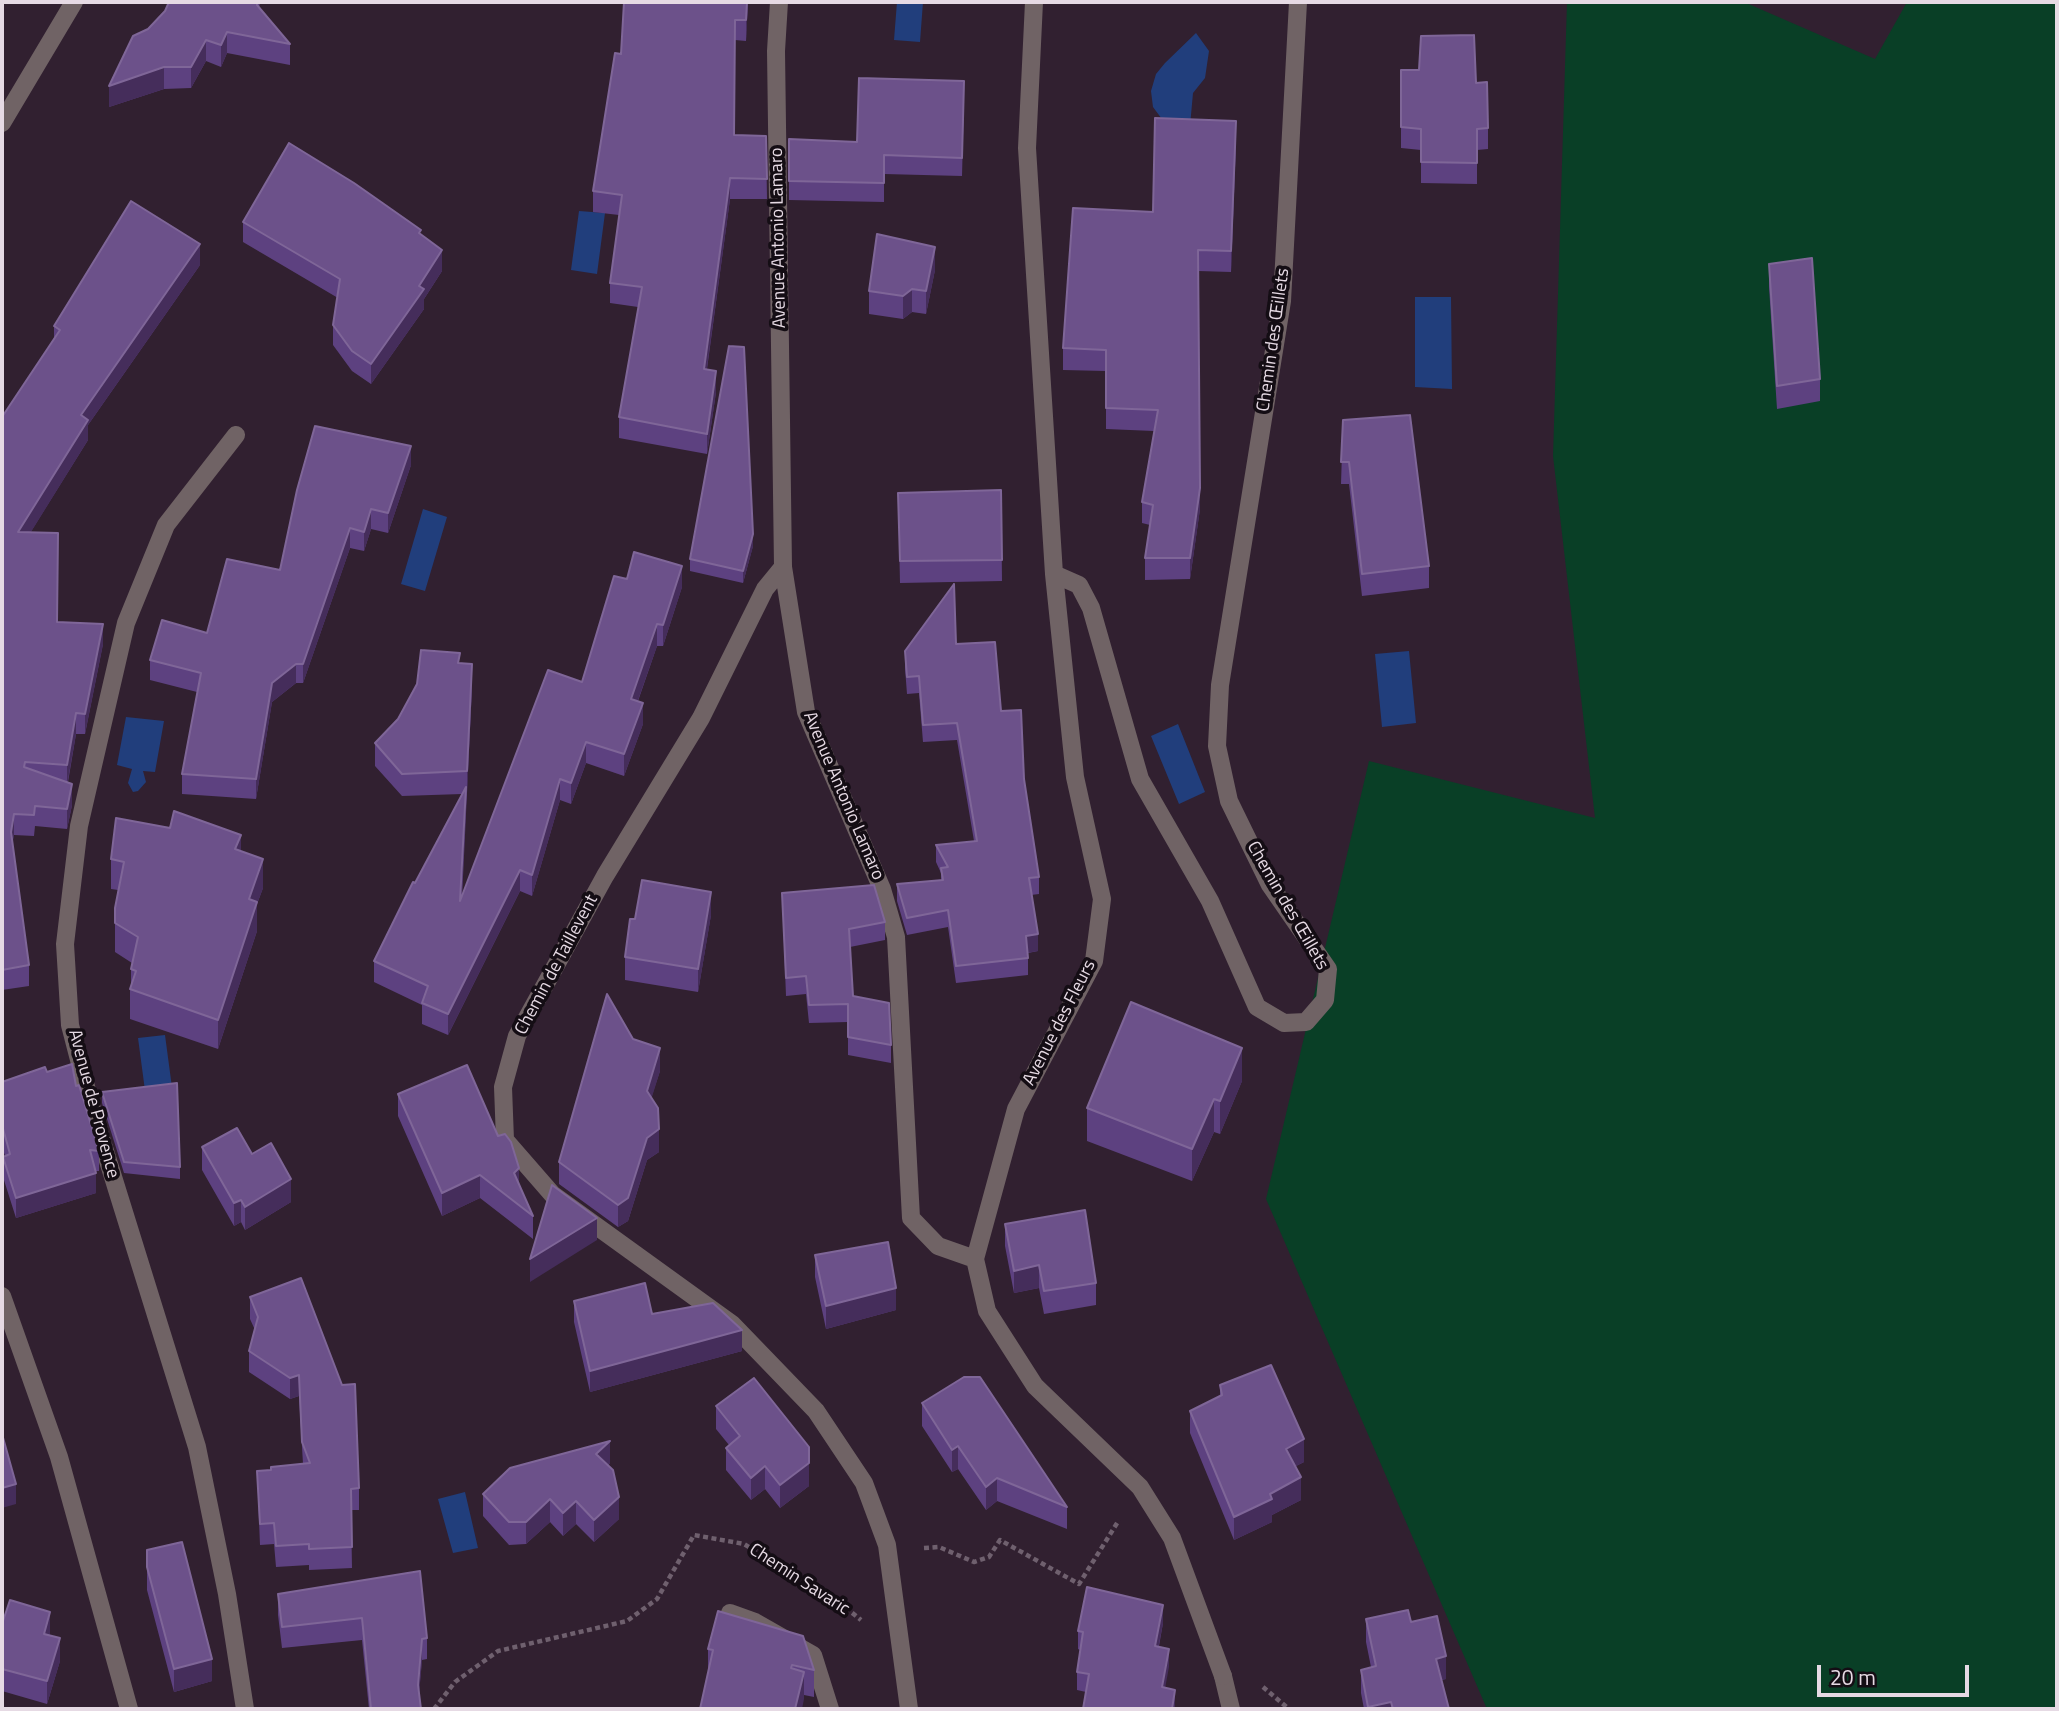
<!DOCTYPE html>
<html>
<head>
<meta charset="utf-8">
<style>
  body { margin:0 }
  #map { position:relative; width:2059px; height:1711px; overflow:hidden; background:#312030; font-family:"Titillium Web",sans-serif }
  canvas { display:block }
  .frame { position:absolute; inset:0; border:4px solid #e6dae4; pointer-events:none }
  .scale { position:absolute; left:1817px; top:1665px; width:152px; height:32px; box-sizing:border-box; border:4px solid #e6dae4; border-top:0; padding-left:9px; font-size:21px; line-height:24px; white-space:nowrap; color:#e6dae4; -webkit-text-stroke:5px #140d14; paint-order:stroke }
</style>
</head>
<body>
<div id="map">
<canvas width="2059" height="1711"></canvas>
<div class="frame"></div>
<div class="scale">20 m</div>
</div>
<script>
const ctx = document.querySelector('canvas').getContext('2d');
ctx.lineJoin = 'round';
function fill(path, color) { ctx.fillStyle = color; ctx.fill(path, 'evenodd'); }
const shape = rows => new Path2D(rows.map(r => 'M' + r).join(''));
function trace(path, color, width, dash) { ctx.strokeStyle = color; ctx.lineWidth = width; ctx.lineCap = dash ? 'butt' : 'round'; ctx.setLineDash(dash || []); ctx.stroke(path); }
function write(font, color, halo, rows, align = 'center') {
  ctx.font = font + ' "Titillium Web",sans-serif'; ctx.lineWidth = 7; ctx.setLineDash([]); ctx.textBaseline = 'middle'; ctx.strokeStyle = halo; ctx.fillStyle = color; for (const [text, x, y, turn = 0] of rows) {
    ctx.save(); ctx.translate(x, y); ctx.rotate((+turn || 0) * Math.PI / 180); ctx.textAlign = isNaN(turn) ? turn : align; if (halo) ctx.strokeText(text, 0, 0); ctx.fillText(text, 0, 0); ctx.restore();
  }
}
const green = shape([
  [1567,2,1744,2,1875,59,1907,2,2057,2,2057,1709,1487,1709,1266,1199,1369,761,1595,818,1553,456]
]);
const water = shape([
  [897,2,923,2,920,42,894,40],
  [1196,33,1209,51,1205,78,1193,93,1190,126,1176,138,1153,107,1151,91,1156,74,1165,63],
  [579,211,605,213,597,274,571,270],
  [1415,297,1451,297,1452,389,1415,387],
  [423,509,447,517,425,591,401,584],
  [1409,651,1416,723,1382,727,1375,654],
  [126,717,164,721,155,772,143,771,146,782,138,791,133,792,128,783,132,769,117,765],
  [1178,724,1205,792,1179,804,1151,736],
  [165,1035,173,1095,146,1098,138,1038],
  [465,1492,478,1548,453,1553,438,1499]
]);
const path = shape([
  [924,1548,939,1547,974,1562,989,1557,1000,1540,1079,1584,1119,1520],
  [1263,1687,1289,1709],
  [434,1709,455,1682,498,1651,627,1621,657,1599,694,1535,744,1544,835,1599,861,1620]
]);
const lane = shape([
  [730,1613,755,1622,813,1655,830,1709],
  [1223,1676,1231,1709]
]);
const street = shape([
  [779,2,776,51,783,567,806,712,882,889,896,937,911,1218,938,1246,975,1259],
  [1034,2,1027,148,1054,574,1075,777,1102,899,1094,961,1016,1109,975,1259,987,1311,1035,1386,1140,1487,1172,1538,1223,1676],
  [2,123,74,2],
  [236,435,166,525,126,623,79,826,65,944,70,1025,91,1106,197,1447,227,1594,245,1709],
  [783,567,765,589,701,718,605,876,517,1036,503,1087,505,1140,552,1194,732,1324,816,1411,864,1483,887,1545,909,1709],
  [1054,574,1079,585,1091,608,1140,779,1210,901,1257,1007,1284,1023,1306,1022,1325,1000,1328,969,1270,885,1229,801,1217,746,1220,685,1282,301,1298,2],
  [2,1296,59,1457,129,1709]
]);
const wall = shape([
  [169,2,260,2,259,8,290,44,290,65,227,53,221,67,206,61,191,88,164,89,109,107,148,29,165,11],
  [748,2,746,41,735,40,734,135,766,136,767,199,730,199,707,369,716,392,707,454,619,438,619,417,638,307,610,303,610,283,619,215,593,212,593,191,621,54],
  [1401,70,1476,83,1488,128,1488,149,1477,150,1477,184,1421,183,1421,150,1401,148],
  [964,100,962,176,884,174,884,202,789,200,789,139,857,142],
  [1236,142,1231,272,1198,271,1200,509,1190,579,1145,580,1145,558,1150,525,1142,523,1142,502,1154,431,1106,429,1106,371,1063,370,1063,348,1153,212],
  [243,222,421,235,442,271,424,299,424,309,371,384,352,371,333,345,333,325,338,298,243,242],
  [1769,264,1820,379,1820,401,1777,409,1769,287],
  [200,265,88,425,88,440,30,533,57,622,103,644,85,734,76,734,68,782,72,805,67,829,35,826,34,836,14,835,12,844,29,965,29,986,2,990,2,417,54,339,54,326],
  [935,270,926,314,912,312,903,319,869,314,869,291],
  [1343,420,1429,566,1429,588,1362,596,1349,484,1341,484],
  [411,465,388,533,371,529,364,551,350,548,303,683,296,683,272,702,256,799,182,794,182,774,197,692,150,680,150,660,207,633,280,570],
  [1001,490,1002,581,900,583,898,493],
  [753,546,743,583,690,571,690,559],
  [627,579,682,587,663,646,657,646,638,701,643,724,624,776,586,763,571,804,560,800,532,896,520,891,448,1035,422,1024,422,1005,374,982,374,961,462,794,402,796,375,766,375,743,460,663,472,687,462,898,582,682],
  [956,644,1001,711,1024,779,1039,877,1039,894,1031,895,1038,951,1028,953,1028,975,956,983,948,927,907,935,897,901,897,884,941,880,941,873,936,862,936,845,974,841,957,740,923,742,919,693,907,694,905,668,905,651],
  [241,851,263,888,257,904,257,931,218,1049,130,1019,130,989,131,986,131,969,132,963,115,952,115,908,118,890,111,889,111,859],
  [782,893,885,922,885,940,850,947,853,996,891,1045,891,1063,848,1055,848,1022,809,1023,806,994,786,996],
  [711,915,698,992,625,980,625,957],
  [633,1039,660,1071,651,1098,659,1152,647,1160,628,1221,618,1227,559,1184,559,1162],
  [47,1072,76,1086,99,1151,99,1171,95,1171,96,1193,16,1218,3,1177,3,1157,5,1156,2,1146,2,1082],
  [1242,1081,1220,1134,1214,1132,1192,1181,1087,1141,1087,1108],
  [102,1092,180,1167,180,1179,124,1173,102,1103],
  [398,1094,519,1185,533,1216,533,1239,480,1198,442,1216,398,1116],
  [202,1147,252,1154,291,1202,245,1230,241,1222,234,1226,202,1170],
  [1005,1224,1096,1283,1096,1305,1044,1314,1039,1288,1014,1293,1005,1246],
  [815,1255,896,1310,826,1329,815,1277],
  [250,1297,359,1488,359,1510,351,1510,352,1568,309,1570,309,1565,276,1567,274,1544,260,1545,257,1471,271,1470,303,1464,299,1396,290,1399,249,1372,249,1351,255,1330,250,1319],
  [574,1301,652,1314,742,1351,590,1392,574,1322],
  [1220,1385,1304,1462,1296,1466,1301,1500,1272,1515,1272,1522,1234,1540,1190,1433,1190,1411,1220,1396],
  [922,1403,1067,1507,1067,1529,997,1501,986,1510,958,1469,952,1472,922,1426],
  [716,1406,809,1486,780,1508,765,1489,751,1500,726,1470,726,1448,729,1445,716,1429],
  [610,1463,608,1466,619,1519,594,1542,576,1524,563,1536,550,1522,526,1544,509,1545,483,1516,483,1494],
  [147,1550,212,1681,174,1692,147,1590],
  [278,1594,427,1638,427,1659,422,1660,419,1693,421,1709,369,1709,362,1640,282,1648,278,1615],
  [1366,1619,1411,1622,1446,1679,1441,1680,1449,1709,1364,1709,1361,1693,1361,1670,1371,1667,1366,1642],
  [2,1621,50,1635,60,1661,47,1704,2,1691],
  [1163,1623,1159,1646,1169,1667,1086,1692,1077,1690,1077,1672,1080,1650,1078,1649,1078,1631],
  [708,1649,814,1670,814,1697,804,1695,804,1699,708,1672]
]);
const shadedWall = shape([
  [747,2,748,2,746,41,746,20],
  [227,32,227,53,221,67,221,45],
  [206,40,206,61,191,88,191,67],
  [164,67,164,89,109,107,109,86],
  [1236,121,1236,142,1231,272,1231,251],
  [730,178,730,199,704,389,704,369],
  [200,244,200,265,88,425,88,440,18,553,18,532,81,415],
  [935,247,935,270,926,314,926,291],
  [442,250,442,271,424,299,424,309,371,384,371,364],
  [912,289,912,312,903,319,903,296],
  [716,371,716,392,707,454,707,434],
  [411,446,411,465,388,533,388,513],
  [1200,488,1200,509,1190,579,1190,558],
  [371,509,371,529,364,551,364,532],
  [350,528,350,548,303,683,303,664],
  [753,534,753,546,743,583,743,571],
  [682,566,682,587,663,646,663,625],
  [103,624,103,644,85,734,85,714],
  [657,624,657,646,631,720,631,699],
  [296,664,296,683,272,702,256,799,256,779,272,683],
  [472,664,472,687,467,794,467,771],
  [643,703,643,724,624,776,624,754],
  [76,713,76,734,67,785,67,765],
  [586,742,586,763,571,804,571,783],
  [560,779,560,800,532,896,532,875],
  [72,784,72,805,67,829,67,809],
  [466,787,466,808,460,923,460,901],
  [14,814,14,835,11,852,11,832],
  [241,835,241,864,235,849],
  [263,859,263,888,257,904,257,931,218,1049,218,1020,249,899],
  [520,870,520,891,448,1035,448,1014],
  [711,892,711,915,698,992,698,969],
  [1038,934,1038,951,1026,953,1026,936],
  [660,1048,660,1071,647,1113,647,1091],
  [1242,1048,1242,1081,1220,1134,1220,1101],
  [1214,1099,1214,1132,1192,1181,1192,1149],
  [659,1129,659,1152,647,1160,628,1221,618,1227,618,1205,647,1138],
  [519,1168,519,1190,514,1173],
  [96,1173,96,1193,16,1218,16,1198],
  [480,1175,480,1198,442,1216,442,1193],
  [291,1179,291,1202,245,1230,245,1207],
  [241,1200,241,1222,234,1226,234,1203],
  [597,1218,597,1240,530,1282,530,1259],
  [1039,1265,1039,1288,1014,1293,1014,1271],
  [896,1288,896,1310,826,1329,826,1306],
  [742,1330,742,1351,590,1392,590,1371],
  [299,1375,299,1396,290,1399,290,1378],
  [1304,1439,1304,1462,1286,1471,1286,1449],
  [610,1441,610,1463,596,1477,596,1454],
  [958,1446,958,1469,952,1472,952,1450],
  [809,1463,809,1486,780,1508,780,1485],
  [765,1466,765,1489,751,1500,751,1478],
  [1301,1477,1301,1500,1272,1515,1272,1522,1234,1540,1234,1517,1270,1494],
  [997,1478,997,1501,986,1510,986,1487],
  [16,1484,16,1504,2,1508,2,1488],
  [619,1497,619,1519,594,1542,594,1520],
  [550,1499,550,1522,526,1544,526,1522],
  [576,1501,576,1524,563,1536,563,1513],
  [1163,1605,1163,1623,1155,1664,1155,1646],
  [50,1612,50,1634,44,1656,44,1634],
  [60,1638,60,1661,47,1704,47,1681],
  [422,1639,422,1660,418,1706,418,1685],
  [1169,1649,1169,1667,1162,1705,1162,1687],
  [1446,1656,1446,1679,1436,1681,1436,1659],
  [212,1659,212,1681,174,1692,174,1669],
  [804,1672,804,1699,802,1709,795,1709],
  [1175,1690,1175,1709,1172,1709],
  [1391,1702,1391,1709,1368,1709,1368,1707]
]);
const building = shape([
  [169,2,257,2,257,5,290,44,227,32,221,45,206,40,191,67,164,67,109,86,133,36,148,29,165,11,169,2],
  [624,2,747,2,746,20,735,20,734,135,766,136,767,179,730,178,704,369,716,371,707,434,619,417,642,287,610,283,622,195,593,191,615,53,621,54,624,2],
  [1474,35,1476,83,1487,82,1488,128,1477,129,1477,163,1421,162,1421,129,1401,127,1401,70,1419,70,1421,36,1474,35],
  [859,78,964,81,962,158,884,155,884,183,789,181,789,139,857,142,859,78],
  [1155,118,1236,121,1231,251,1198,250,1200,488,1190,558,1145,558,1153,505,1142,502,1158,410,1106,408,1106,350,1063,348,1073,208,1153,212,1155,118],
  [289,143,354,183,421,230,419,233,442,250,419,286,424,289,371,364,352,351,333,325,340,279,243,222,289,143],
  [131,201,200,244,81,415,88,420,18,532,58,533,57,622,103,624,85,714,76,713,67,765,25,762,24,767,72,784,67,809,35,806,34,815,14,814,11,832,29,965,2,970,2,417,60,330,54,326,131,201],
  [877,234,935,247,926,291,912,289,903,296,869,291,877,234],
  [1812,258,1820,379,1777,386,1769,264,1812,258],
  [729,346,744,347,753,534,743,571,690,559,729,346],
  [1410,415,1429,566,1362,574,1349,462,1341,462,1343,420,1410,415],
  [315,426,411,446,388,513,371,509,364,532,350,528,303,664,296,664,272,683,256,779,182,774,201,673,150,660,162,620,207,633,227,559,280,570,297,490,315,426],
  [1001,490,1002,560,900,561,898,493,1001,490],
  [634,552,682,566,663,625,657,624,631,699,643,703,624,754,586,742,571,783,560,779,532,875,520,870,448,1014,422,1003,428,986,374,961,413,882,415,883,466,787,460,901,548,670,582,682,614,576,627,579,634,552],
  [954,584,956,644,995,642,1001,711,1021,710,1024,779,1039,877,1029,878,1038,934,1026,936,1028,958,956,966,948,910,907,918,897,884,943,880,941,868,948,867,936,845,977,841,957,723,923,725,919,676,907,677,905,651,954,584],
  [421,650,460,653,458,663,472,664,467,771,402,774,375,743,398,719,417,684,421,650],
  [174,811,241,835,235,849,263,859,249,899,257,902,218,1020,130,989,136,971,131,969,138,937,115,923,115,908,124,862,111,859,116,818,170,828,174,811],
  [642,880,711,892,698,969,625,957,630,919,635,919,642,880],
  [874,885,885,922,849,929,853,996,889,1003,891,1045,848,1037,848,1004,809,1005,806,976,786,978,782,893,874,885],
  [607,994,633,1039,660,1048,647,1091,658,1108,659,1129,647,1138,628,1198,618,1205,559,1162,607,994],
  [1131,1002,1242,1048,1220,1101,1214,1099,1192,1149,1087,1108,1131,1002],
  [72,1064,76,1086,79,1085,99,1151,90,1150,96,1173,16,1198,3,1157,10,1154,2,1125,2,1082,45,1067,47,1072,72,1064],
  [467,1065,498,1136,505,1134,511,1142,519,1168,514,1173,533,1216,480,1175,442,1193,398,1094,467,1065],
  [177,1083,180,1167,124,1162,102,1092,177,1083],
  [237,1128,252,1154,271,1143,291,1179,245,1207,241,1200,234,1203,202,1147,237,1128],
  [552,1185,597,1218,530,1259,552,1185],
  [1085,1210,1096,1283,1044,1291,1039,1265,1014,1271,1005,1224,1085,1210],
  [888,1242,896,1288,826,1306,815,1255,888,1242],
  [301,1278,342,1385,355,1384,359,1488,351,1489,352,1547,309,1549,309,1544,276,1546,274,1523,260,1524,257,1471,271,1470,271,1467,310,1463,302,1442,299,1375,290,1378,249,1351,258,1317,250,1297,301,1278],
  [645,1283,652,1314,713,1303,742,1330,590,1371,574,1301,645,1283],
  [1271,1365,1304,1439,1286,1449,1301,1477,1270,1494,1272,1499,1234,1517,1190,1411,1222,1395,1220,1385,1271,1365],
  [964,1377,980,1377,1067,1507,997,1478,986,1487,958,1446,952,1450,922,1403,964,1377],
  [754,1378,809,1447,809,1463,780,1485,765,1466,751,1478,726,1448,740,1436,716,1406,754,1378],
  [2,1434,16,1484,2,1488,2,1434],
  [610,1441,596,1454,613,1470,619,1497,594,1520,576,1501,563,1513,550,1499,526,1522,509,1522,483,1494,510,1468,610,1441],
  [182,1542,212,1659,174,1669,147,1567,147,1550,182,1542],
  [420,1571,427,1638,422,1639,418,1685,421,1709,371,1709,362,1618,282,1627,278,1594,420,1571],
  [1087,1587,1163,1605,1155,1646,1169,1649,1162,1687,1175,1690,1172,1709,1083,1709,1089,1674,1077,1672,1083,1632,1078,1631,1087,1587],
  [10,1600,50,1612,44,1634,60,1638,47,1681,2,1669,2,1621,3,1621,10,1600],
  [1408,1610,1411,1622,1437,1616,1446,1656,1436,1659,1449,1709,1393,1709,1391,1702,1368,1707,1361,1670,1376,1666,1366,1619,1408,1610],
  [718,1611,803,1636,814,1670,792,1665,791,1668,804,1672,795,1709,700,1709,713,1650,708,1649,718,1611]
]);
const streetNames = [
  ["Avenue Antonio Lamaro",779,238,-91],
  ["Chemin des Œillets",1274,340,-82],
  ["Avenue Antonio Lamaro",843,796,67],
  ["Chemin des Œillets",1287,906,60],
  ["Chemin de Taillevent",557,965,-62],
  ["Avenue des Fleurs",1060,1023,-63],
  ["Avenue de Provence",93,1104,75],
  ["Chemin Savaric",799,1580,33]
];
fill(green, '#093f26');
fill(water, '#213e7c');
trace(path, '#6f606e', 4.5, [5, 3.5]);
trace(lane, '#706365', 18);
trace(street, '#706365', 18);
fill(wall, '#5d4180');
fill(shadedWall, '#452d5b');
fill(building, '#6c518a');
trace(building, '#7f6698', 2);
write('18px', '#e6dae4', '#140d14', streetNames);
</script>
</body>
</html>
